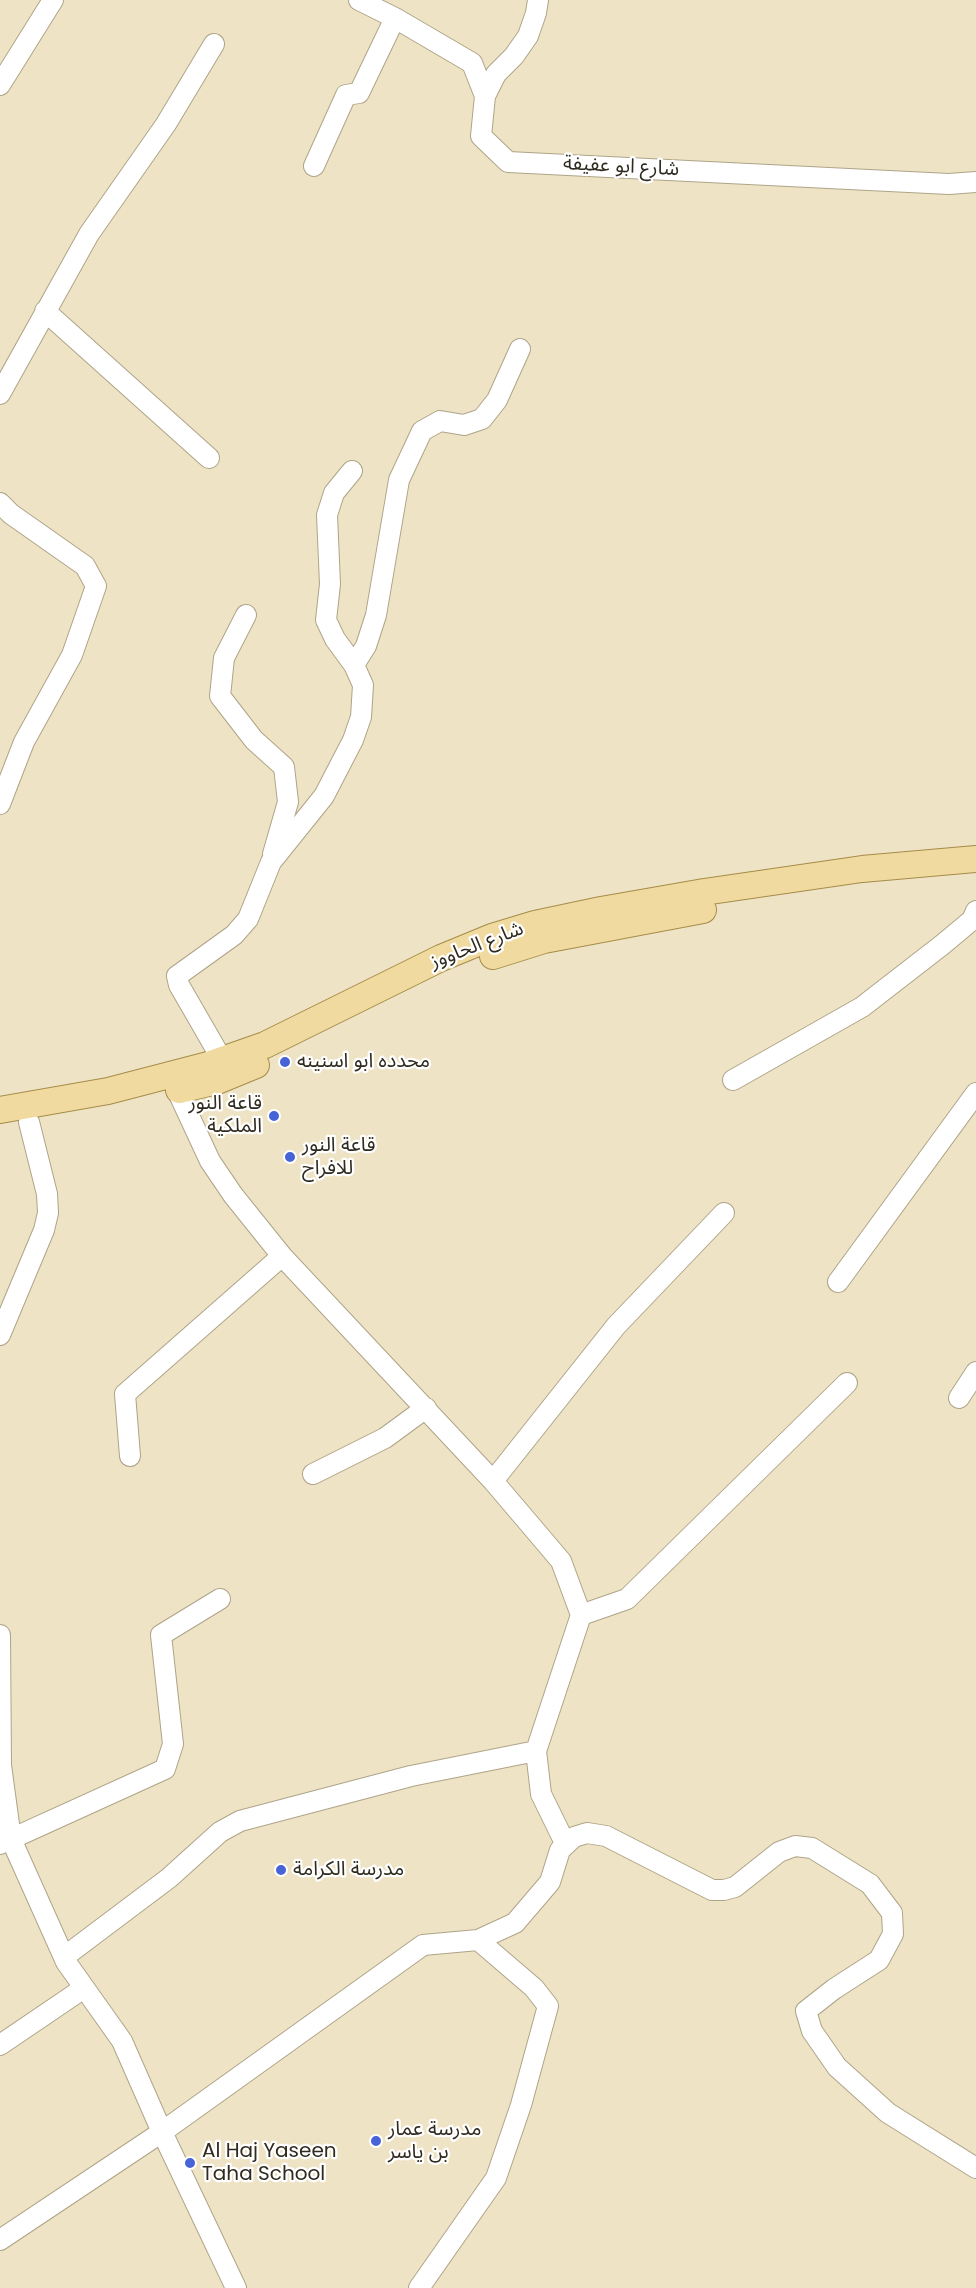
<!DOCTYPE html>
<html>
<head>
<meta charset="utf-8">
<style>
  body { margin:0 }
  canvas { display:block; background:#eee3c5 }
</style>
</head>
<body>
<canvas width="976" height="2288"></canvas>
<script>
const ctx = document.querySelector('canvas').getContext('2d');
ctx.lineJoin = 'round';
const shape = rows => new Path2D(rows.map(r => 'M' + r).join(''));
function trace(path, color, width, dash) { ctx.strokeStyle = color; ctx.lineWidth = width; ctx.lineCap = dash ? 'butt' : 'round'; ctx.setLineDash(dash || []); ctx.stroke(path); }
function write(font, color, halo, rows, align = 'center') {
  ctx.font = font + ' Poppins,"Noto Sans Arabic",sans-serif'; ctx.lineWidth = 4.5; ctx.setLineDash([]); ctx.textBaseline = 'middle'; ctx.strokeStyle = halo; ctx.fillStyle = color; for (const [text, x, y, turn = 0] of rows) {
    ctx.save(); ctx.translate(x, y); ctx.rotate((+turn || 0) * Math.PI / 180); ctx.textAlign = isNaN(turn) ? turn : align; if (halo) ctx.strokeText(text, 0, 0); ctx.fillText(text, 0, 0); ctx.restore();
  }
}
const minor = shape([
  [359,0,395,18,472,63,485,96,481,136,508,162,949,184,976,182],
  [0,85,53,0],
  [485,96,496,74,514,56,528,36,536,13,538,0],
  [314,166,346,95,359,93,395,18],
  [45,311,209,458],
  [0,394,89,234,166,124,214,44],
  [0,503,11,514,85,566,96,586,72,655,24,742,0,804],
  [246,615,224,658,220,696,254,740,284,767,288,802,273,854],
  [354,665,366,646,376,615,399,480,422,431,440,421,464,425,482,419,497,400,520,349],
  [228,1070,179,985,177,976,234,935,248,919,271,862,324,796,353,740,361,717,363,685,354,665,335,639,326,620,330,584,327,515,334,493,352,471],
  [733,1080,862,1007,942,945,972,920,976,911],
  [177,1090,210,1161,233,1195,282,1256,493,1481,561,1561,581,1615,536,1751,541,1794,565,1843],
  [838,1282,976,1093],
  [0,1335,44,1230,48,1213,47,1194,29,1122],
  [959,1398,976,1372],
  [130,1456,125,1394,282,1256],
  [313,1474,385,1438,426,1408],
  [493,1481,616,1326,724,1213],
  [581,1615,627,1599,847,1383],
  [0,1635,1,1765,11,1839,66,1962,122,2041,162,2132,236,2288],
  [0,1844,165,1769,173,1744,161,1635,220,1599],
  [64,1957,169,1878,220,1832,240,1821,411,1776,536,1751],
  [0,2045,84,1988],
  [0,2240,162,2132,423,1945,478,1940,515,1923,550,1882,560,1850,574,1837,587,1833,606,1836,712,1890,724,1890,735,1887,779,1852,795,1846,812,1848,870,1884,892,1913,893,1934,879,1960,834,1989,806,2011,812,2031,837,2067,888,2113,976,2168],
  [419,2288,496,2178,521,2105,548,2006,534,1988,478,1940]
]);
const major = shape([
  [493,956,544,940,703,910],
  [179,1090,217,1081,256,1065],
  [0,1110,108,1091,208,1065,265,1045,441,958,492,937,535,924,601,910,704,892,862,869,976,859]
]);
const markers = [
  [285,1062,6,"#4663d7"],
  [274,1116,6,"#4663d7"],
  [290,1157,6,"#4663d7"],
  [281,1870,6,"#4663d7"],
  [376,2141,6,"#4663d7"],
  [190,2163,6,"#4663d7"]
];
const streetNames = [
  ["شارع ابو عفيفة",621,167,3],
  ["شارع الحاووز",477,946,-21]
];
const poiNames = [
  ["محدده ابو اسنينه",297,1062],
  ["قاعة النور",262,1104,"right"],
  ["الملكية",262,1127,"right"],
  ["قاعة النور",302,1146],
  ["للافراح",302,1169],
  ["مدرسة الكرامة",293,1870],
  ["مدرسة عمار",388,2130],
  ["بن ياسر",388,2153],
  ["Al Haj Yaseen",202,2152],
  ["Taha School",202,2175]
];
trace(minor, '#afa488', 22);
trace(major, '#a68c49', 28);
trace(minor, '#fff', 20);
trace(major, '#f0da9f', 26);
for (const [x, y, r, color] of markers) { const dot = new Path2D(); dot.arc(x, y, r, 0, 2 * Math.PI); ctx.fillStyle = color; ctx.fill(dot); trace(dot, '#fff', 2); }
write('20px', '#2f2b1f', '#fff', streetNames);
write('20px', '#2f2b1f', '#fff', poiNames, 'left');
</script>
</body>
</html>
